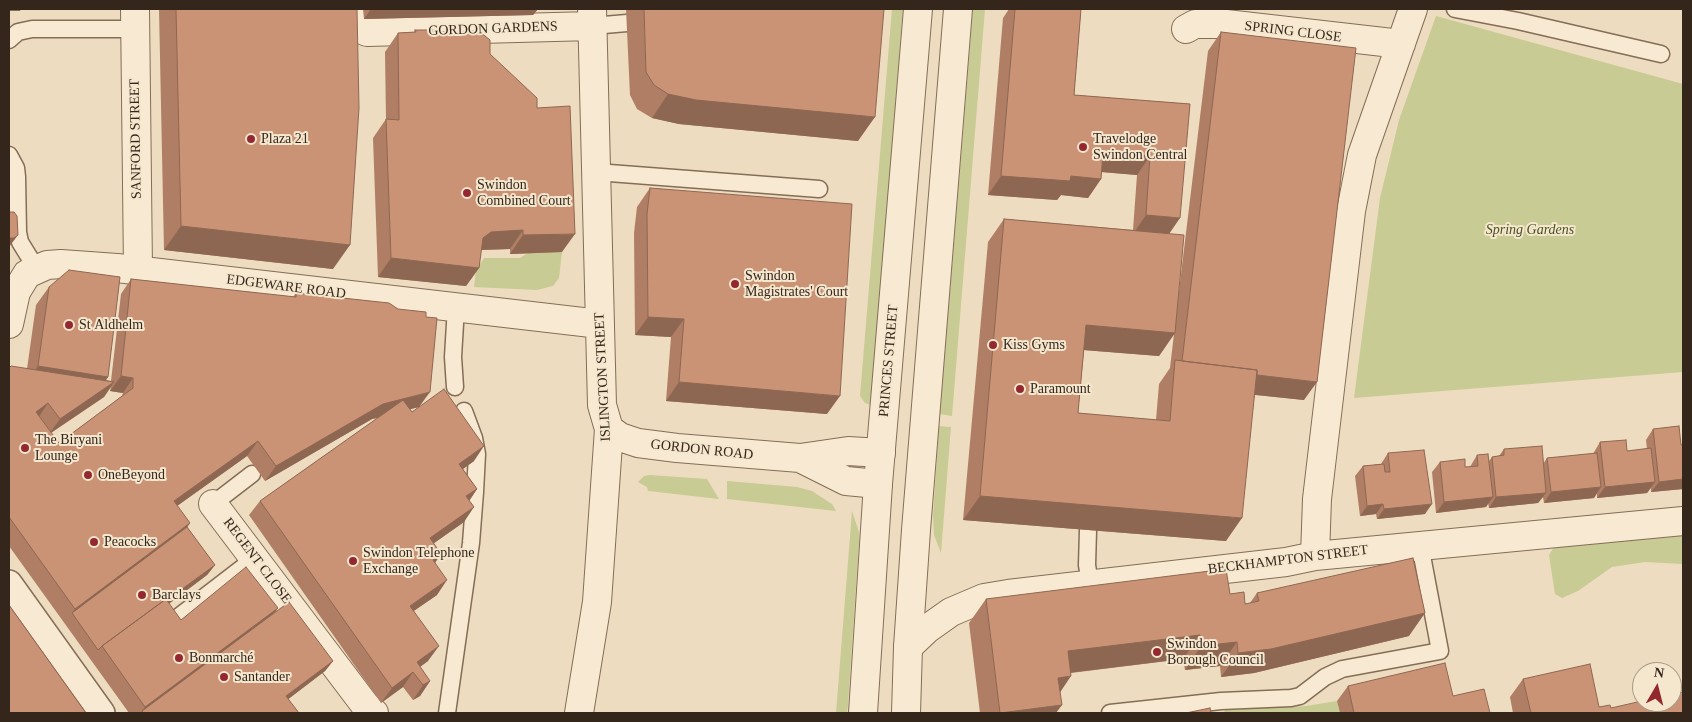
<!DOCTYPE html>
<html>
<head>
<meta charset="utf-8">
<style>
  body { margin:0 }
  #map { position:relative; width:1692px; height:722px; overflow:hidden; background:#eddcbf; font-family:"Times New Roman",serif }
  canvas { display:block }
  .frame { position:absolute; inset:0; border:10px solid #35261c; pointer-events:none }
  .north { position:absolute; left:1632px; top:662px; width:50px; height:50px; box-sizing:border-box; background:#f5e7ce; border:1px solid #a89a87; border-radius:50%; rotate:8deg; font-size:14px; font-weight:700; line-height:20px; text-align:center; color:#35261c }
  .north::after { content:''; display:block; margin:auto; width:18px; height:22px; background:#942831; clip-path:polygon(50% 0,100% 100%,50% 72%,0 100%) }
</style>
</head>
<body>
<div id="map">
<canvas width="1692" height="722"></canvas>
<div class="frame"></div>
<div class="north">N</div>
</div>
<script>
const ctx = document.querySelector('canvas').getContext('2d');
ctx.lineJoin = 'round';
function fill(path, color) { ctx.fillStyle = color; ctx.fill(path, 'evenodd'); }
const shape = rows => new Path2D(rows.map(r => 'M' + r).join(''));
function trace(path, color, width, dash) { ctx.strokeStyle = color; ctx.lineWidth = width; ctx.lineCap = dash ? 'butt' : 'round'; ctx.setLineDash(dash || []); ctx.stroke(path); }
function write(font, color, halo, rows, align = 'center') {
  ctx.font = font + ' "Times New Roman",serif'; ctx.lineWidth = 4; ctx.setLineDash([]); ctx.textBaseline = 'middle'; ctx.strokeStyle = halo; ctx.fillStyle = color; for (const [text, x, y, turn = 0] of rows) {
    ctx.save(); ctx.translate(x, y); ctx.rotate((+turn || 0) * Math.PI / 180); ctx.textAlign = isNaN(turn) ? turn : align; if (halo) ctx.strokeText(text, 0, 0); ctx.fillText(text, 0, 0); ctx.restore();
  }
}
const green = shape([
  [892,9,903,9,871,405,865,403,860,396],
  [973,9,985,9,952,416,940,414],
  [1436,16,1683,84,1683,372,1354,398,1380,198,1399,120],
  [562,252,559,278,553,286,537,290,474,287,476,271,484,258,520,258,528,253],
  [939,426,951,427,941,553,934,535,933,516],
  [650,475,707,479,719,499,648,491,647,487,638,482,644,476],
  [727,481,797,487,812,491,832,504,836,511,727,499],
  [852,511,859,532,859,543,848,704,847,713,836,713],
  [1683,530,1683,564,1645,562,1612,567,1578,591,1562,598,1555,594,1549,555,1557,542],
  [1337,701,1340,713,1224,713,1225,710,1306,706]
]);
const service = shape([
  [1455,9,1518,21,1661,54],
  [592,26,627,23],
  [9,40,18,32,32,29,135,29],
  [9,155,16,168,17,177,18,232,20,242,36,268],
  [596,172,819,189],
  [455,387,453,357,456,307],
  [213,504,252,474],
  [1088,530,1087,565,1090,584],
  [173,621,255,558],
  [447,713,471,543,475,492,477,454,474,438,464,411],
  [1110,713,1221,701,1291,698,1300,696,1325,677,1342,669,1440,651,1420,545]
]);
const pedestrian = shape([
  [9,583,102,713]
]);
const minor = shape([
  [135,9,138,270],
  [351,9,355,27,367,32,592,26],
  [1186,29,1195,24,1226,24,1401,44],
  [9,324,16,292,27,274,47,265,61,264,117,268,600,324],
  [609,429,620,437,638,443,677,448,800,458,848,451,881,453],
  [800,458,846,481,878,484],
  [213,504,365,705,374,713],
  [1315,556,1317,499,1351,211,1362,155,1413,9],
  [908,647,927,629,951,612,984,598,1008,594,1286,562,1315,556,1683,521],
  [579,713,597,602,609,429,602,405,592,9]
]);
const tertiary = shape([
  [863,713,878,484,918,9],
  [906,713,908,647,916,530,958,9]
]);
const wall = shape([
  [159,9,357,9,333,269,164,250],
  [363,9,538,9,533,15,364,19],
  [626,9,884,9,858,141,679,124,652,118,637,109,630,95],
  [1009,9,1081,9,1074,95,1190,104,1169,234,1178,299,1208,51,1221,32,1304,400,1255,395,1226,541,963,520,988,242,1004,219,1133,230,1137,175,1101,172,1101,179,1088,198,1061,195,1057,200,988,195,1003,18],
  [1174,334,1170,368,1159,384,1156,420,1078,413,1084,350,1159,356],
  [415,30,441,32,490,54,537,108,562,252,510,254,510,249,481,250,479,268,466,286,378,277,373,138,386,119,385,52,398,33,414,32],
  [650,188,827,414,666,401,671,337,635,335,634,233,637,207],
  [131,279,293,297,296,293,420,406,474,461,463,469,477,489,469,501,464,522,434,543,437,595,414,611,428,661,420,667,430,681,420,696,413,700,403,687,381,703,249,515,260,501,378,418,372,419,265,481,247,456,177,506,190,523,187,527,215,565,207,575,169,604,181,620,275,612,333,661,325,671,288,699,299,713,129,713,9,546,9,368,27,369,36,305,49,287,108,377,106,380,111,381,121,294],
  [111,387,110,391,123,393,122,396,59,443,51,433,104,397],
  [419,407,412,412,410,409],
  [1653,429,1683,489,1651,492,1651,488,1647,493,1597,498,1597,493,1594,498,1544,503,1543,497,1538,503,1489,508,1488,503,1486,507,1436,513,1432,472,1440,462,1465,467,1470,467,1477,455,1489,461,1492,457,1499,456,1504,449,1543,464,1547,458,1593,454,1600,442,1627,451,1647,449,1646,440],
  [1388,453,1425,514,1377,519,1376,514,1360,516,1355,476,1363,466,1381,464],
  [1257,593,1409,636,1254,673,1221,677,1220,666,1185,670,1183,659,1071,673,1060,692,1056,713,980,713,969,623,986,599,1230,594,1245,604,1250,603],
  [1523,679,1599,707,1683,713,1513,713,1510,697],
  [1348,686,1453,696,1490,713,1340,713,1337,701]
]);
const shadedWall = shape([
  [9,9,21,9,20,11,9,11],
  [60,9,95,9,59,10],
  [371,9,538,9,533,15,364,19],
  [668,94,875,117,858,141,679,124,652,118],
  [1103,152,1150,156,1137,175,1090,171],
  [1001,176,1071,176,1101,179,1088,198,1061,195,1057,200,988,195],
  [1146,215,1180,218,1167,237,1133,234],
  [181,226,350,245,333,269,164,250],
  [523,230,510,249,478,250,483,238,491,232],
  [575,234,562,252,510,254,523,235],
  [18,235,9,247,9,238],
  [391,258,479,268,466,286,378,277],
  [648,317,684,319,671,337,635,335],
  [1086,325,1175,333,1159,356,1070,349],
  [38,366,108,377,96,394,114,382,104,397,49,434,60,419,95,395,25,385],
  [1181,366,1317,382,1304,400,1173,386],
  [121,376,133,378,123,393,110,391],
  [679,382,840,396,827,414,666,401],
  [430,392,419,407,372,419,265,481,276,466,383,404],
  [48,403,38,418,36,412],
  [258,441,247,456,163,516,174,501],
  [484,446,474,461,449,479,459,464],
  [1683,479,1683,489,1651,492,1659,482],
  [1655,482,1647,493,1597,498,1605,487],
  [1601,487,1594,498,1544,503,1551,492],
  [477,489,467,504,466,496],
  [1546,493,1538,503,1489,508,1496,497],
  [980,496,1242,518,1226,541,963,520],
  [1493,497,1486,507,1436,513,1444,502],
  [1383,504,1376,514,1360,516,1367,506],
  [1432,504,1425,514,1377,519,1384,509],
  [474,507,464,522,420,553,430,538],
  [190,523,180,538,72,613,75,609],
  [441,554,431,569,433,560],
  [215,565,207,575,105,651,103,647],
  [447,580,437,595,400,620,410,606],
  [278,608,268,623,142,711,145,707],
  [1425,613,1409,636,1254,673,1221,677,1238,653],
  [1200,635,1183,659,1051,675,1068,651],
  [1237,642,1220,666,1185,670,1201,646],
  [439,646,428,661,406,677,417,662],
  [333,661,325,671,278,707,286,696],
  [413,672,403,687,381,703,392,688],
  [1071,676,1055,700,1058,678],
  [430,681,420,696,413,700,423,685],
  [1062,705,1056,713,1000,713]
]);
const building = shape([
  [176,9,357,9,359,108,350,245,181,226,176,9],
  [644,9,884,9,875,117,696,100,668,94,654,85,646,72,644,9],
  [1015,9,1081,9,1074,95,1190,104,1180,218,1146,215,1150,156,1103,152,1101,179,1071,176,1070,181,1001,176,1015,9],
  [415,30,441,30,441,32,479,31,490,40,490,54,537,98,537,108,570,106,575,234,523,235,523,230,491,232,483,238,479,268,391,258,386,119,399,120,398,33,416,32,415,30],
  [1221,32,1356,48,1317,382,1257,375,1257,370,1182,361,1221,32],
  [650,188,852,204,840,396,679,382,684,319,648,317,647,214,650,188],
  [9,212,14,212,17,216,18,235,14,238,9,238,9,212],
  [1004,219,1184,235,1175,333,1086,325,1078,413,1170,421,1175,360,1257,370,1242,518,980,496,1004,219],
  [69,270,120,277,108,377,38,366,49,287,69,270],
  [131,279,296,297,296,293,389,303,398,309,426,312,426,317,437,318,430,392,383,404,276,466,258,441,174,501,190,523,75,609,9,517,9,368,11,366,114,382,60,419,48,403,36,412,59,443,133,388,133,378,121,376,131,279],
  [444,389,484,446,459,464,477,489,466,496,474,507,430,538,441,554,433,560,447,580,410,606,439,646,417,662,430,681,423,685,413,672,392,688,260,501,403,400,412,412,444,389],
  [1679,426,1681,445,1683,445,1683,479,1659,482,1653,429,1679,426],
  [1626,440,1627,451,1651,448,1655,482,1605,487,1600,442,1626,440],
  [1542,446,1546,493,1496,497,1492,457,1504,455,1504,449,1542,446],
  [1424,450,1432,504,1384,509,1383,504,1367,506,1363,466,1384,464,1385,472,1390,472,1388,453,1424,450],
  [1597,453,1601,487,1551,492,1547,458,1597,453],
  [1488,454,1493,497,1444,502,1440,462,1465,459,1465,467,1478,466,1477,455,1488,454],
  [187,527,215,565,167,600,166,599,102,646,98,650,72,613,187,527],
  [1413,558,1425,613,1271,649,1238,653,1237,642,1201,646,1200,635,1068,651,1071,676,1058,678,1062,705,1000,713,986,599,1226,569,1230,594,1244,592,1245,604,1259,601,1257,593,1413,558],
  [246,567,278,608,145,707,102,646,166,599,181,620,246,567],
  [289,602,333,661,286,696,299,713,143,713,142,711,289,602],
  [9,605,86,713,9,713,9,605],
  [1445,663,1453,696,1484,689,1490,713,1354,713,1348,686,1445,663],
  [1590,664,1599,707,1610,705,1611,708,1642,701,1642,702,1672,702,1672,695,1683,692,1683,713,1531,713,1523,679,1590,664],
  [1210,708,1211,713,1186,713,1210,708]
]);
const markers = [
  [251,139,5,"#942831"],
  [1083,147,5,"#942831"],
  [467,193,5,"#942831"],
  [735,284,5,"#942831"],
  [69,325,5,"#942831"],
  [993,345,5,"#942831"],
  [1020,389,5,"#942831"],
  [25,448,5,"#942831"],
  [88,475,5,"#942831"],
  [94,542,5,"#942831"],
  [353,561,5,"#942831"],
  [142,595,5,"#942831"],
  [1157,652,5,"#942831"],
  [179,658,5,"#942831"],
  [224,677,5,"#942831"]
];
const streetNames = [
  ["GORDON GARDENS",493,29,-2],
  ["SPRING CLOSE",1293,32,7],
  ["SANFORD STREET",136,139,-91],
  ["EDGEWARE ROAD",286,287,7],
  ["PRINCES STREET",889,361,-85],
  ["ISLINGTON STREET",603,377,-93],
  ["GORDON ROAD",702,450,6],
  ["BECKHAMPTON STREET",1288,560,-7],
  ["REGENT CLOSE",257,561,53]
];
const poiNames = [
  ["Plaza 21",261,139],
  ["Travelodge",1093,139],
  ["Swindon Central",1093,155],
  ["Swindon",477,185],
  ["Combined Court",477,201],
  ["Swindon",745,276],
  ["Magistrates' Court",745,292],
  ["St Aldhelm",79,325],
  ["Kiss Gyms",1003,345],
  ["Paramount",1030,389],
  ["The Biryani",35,440],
  ["Lounge",35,456],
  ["OneBeyond",98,475],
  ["Peacocks",104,542],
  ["Swindon Telephone",363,553],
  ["Exchange",363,569],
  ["Barclays",152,595],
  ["Swindon",1167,644],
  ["Borough Council",1167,660],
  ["Bonmarché",189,658],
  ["Santander",234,677]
];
const parkNames = [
  ["Spring Gardens",1530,230]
];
fill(green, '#c8cb93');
trace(service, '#856d58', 19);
trace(pedestrian, '#856d58', 28);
trace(minor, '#856d58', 30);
trace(tertiary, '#856d58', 30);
trace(service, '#f8ead2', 16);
trace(pedestrian, '#f8ead2', 25);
trace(minor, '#f8ead2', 28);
trace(tertiary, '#f8ead2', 28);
fill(wall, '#af7e65');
fill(shadedWall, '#8e6752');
fill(building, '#cb9375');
trace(building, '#8e6752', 1);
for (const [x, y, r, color] of markers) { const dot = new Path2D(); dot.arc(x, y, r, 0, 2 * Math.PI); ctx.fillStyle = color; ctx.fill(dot); trace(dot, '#f5e7ce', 2); }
write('14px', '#35261c', '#f5e7ce', streetNames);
write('14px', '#35261c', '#f5e7ce', poiNames, 'left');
write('italic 14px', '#495123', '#f5e7ce', parkNames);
</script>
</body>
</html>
